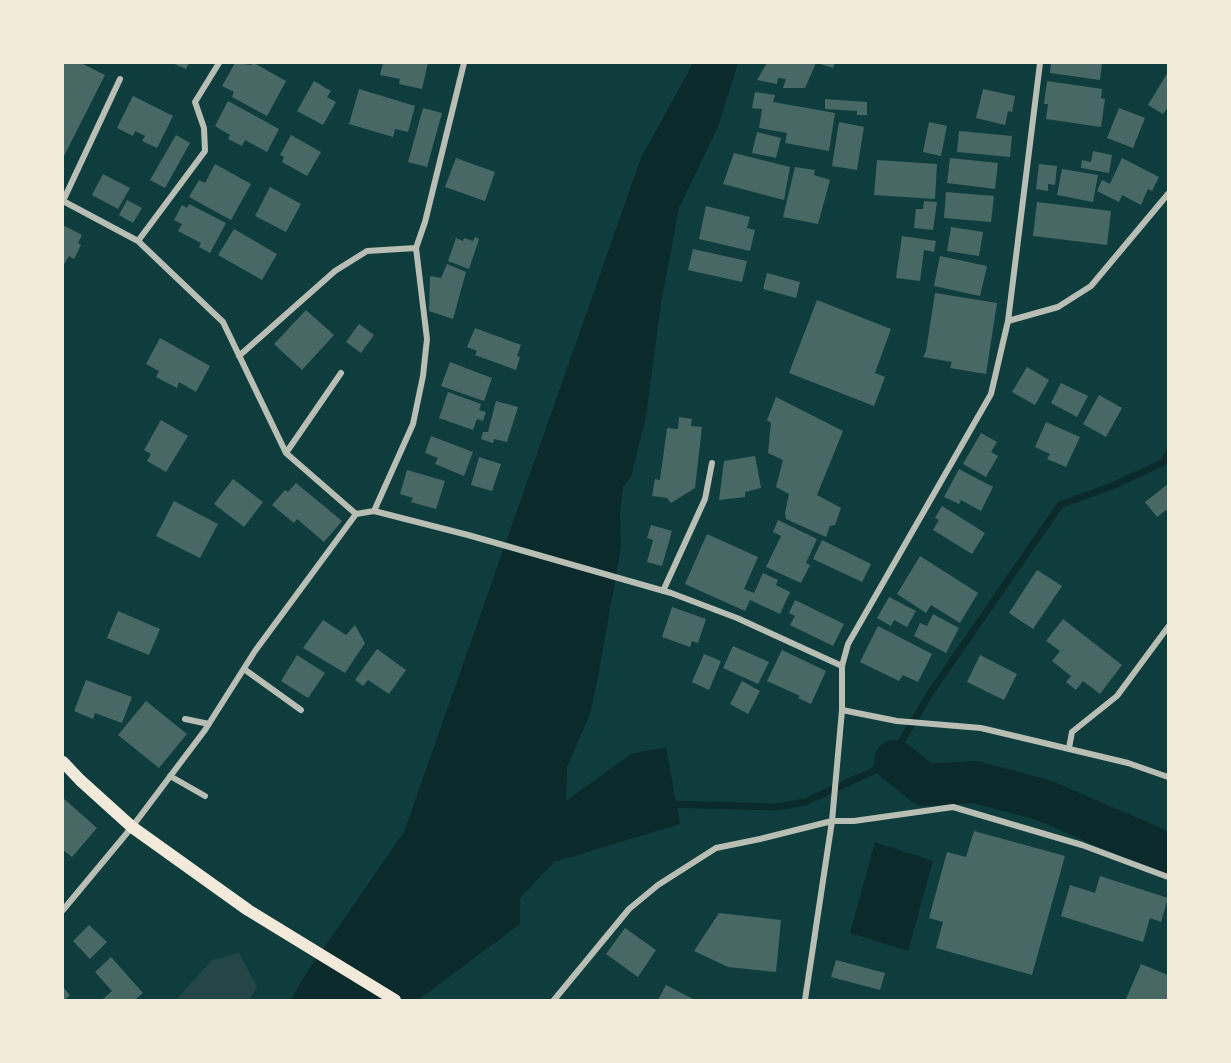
<!DOCTYPE html>
<html>
<head>
<meta charset="utf-8">
<style>
  body { margin:0 }
  #map { position:relative; width:1231px; height:1063px; overflow:hidden; background:#0f3d3e; font-family:Poppins,sans-serif }
  canvas { display:block }
  .frame { position:absolute; inset:0; border:64px solid #f1e9da; pointer-events:none }
</style>
</head>
<body>
<div id="map">
<canvas width="1231" height="1063"></canvas>
<div class="frame"></div>
</div>
<script>
const ctx = document.querySelector('canvas').getContext('2d');
ctx.lineJoin = 'round';
function fill(path, color) { ctx.fillStyle = color; ctx.fill(path, 'evenodd'); }
const shape = rows => new Path2D(rows.map(r => 'M' + r).join(''));
function trace(path, color, width, dash) { ctx.strokeStyle = color; ctx.lineWidth = width; ctx.lineCap = dash ? 'butt' : 'round'; ctx.setLineDash(dash || []); ctx.stroke(path); }
const green = shape([
  [239,953,257,987,250,1000,176,1000,212,960]
]);
const water = shape([
  [693,63,738,63,718,127,679,208,661,303,646,417,631,477,623,487,620,514,621,547,598,677,590,714,567,767,566,801,631,754,666,747,680,824,554,862,520,898,520,924,418,1000,291,1000,303,978,404,832,641,158],
  [875,842,933,861,908,951,850,933]
]);
const stream = shape([
  [667,804,777,807,805,802,895,761,901,742,931,692,1060,505,1112,486,1164,462,1168,454]
]);
const river = shape([
  [895,761,925,785,975,782,1043,800,1168,854]
]);
const building = shape([
  [63,63,81,63,105,75,63,158],
  [172,63,189,63,186,69],
  [235,63,251,65,254,63,286,81,267,116,232,97,234,92,222,86],
  [383,63,428,63,422,89,399,84,400,79,380,75],
  [767,63,816,63,805,88,783,88,786,79,778,78,777,84,757,80],
  [817,63,835,63,833,68],
  [1051,63,1102,63,1100,80,1050,73],
  [1168,72,1168,107,1163,114,1148,105],
  [314,81,331,91,327,97,336,102,323,125,297,111],
  [1047,81,1102,89,1101,98,1105,99,1101,127,1046,119,1048,104,1044,104],
  [359,89,415,106,408,132,395,129,393,137,349,124],
  [983,89,1015,96,1012,112,1008,111,1005,125,976,118],
  [755,92,775,95,773,102,835,113,829,151,785,143,787,133,759,128,762,109,752,108],
  [133,96,173,116,157,148,142,141,145,136,135,131,133,136,117,128],
  [825,99,867,102,867,115,857,115,857,111,825,109],
  [228,101,279,129,267,152,245,140,242,146,228,139,230,135,215,126],
  [423,108,442,113,427,167,408,162],
  [1119,108,1145,118,1133,148,1107,138],
  [839,122,864,127,857,170,832,166],
  [929,122,947,126,941,156,923,152],
  [959,131,1012,136,1010,157,957,152],
  [757,132,781,138,776,158,752,153],
  [176,135,190,143,165,188,150,180],
  [291,135,321,152,307,176,282,162,284,157,280,155],
  [1093,151,1112,155,1109,173,1081,168,1082,160,1091,162],
  [734,153,790,167,784,200,723,184],
  [456,158,495,172,485,201,445,187],
  [950,158,998,163,995,189,947,183],
  [1122,158,1159,177,1152,191,1148,189,1141,205,1122,195,1119,202,1097,191,1102,180,1110,184],
  [877,160,937,164,935,199,874,195],
  [215,164,251,184,231,220,189,197,199,180,205,183],
  [1039,164,1057,166,1055,185,1048,184,1048,191,1036,189],
  [795,167,815,170,814,175,830,180,818,224,783,217],
  [1062,169,1098,175,1093,202,1057,195],
  [103,174,130,188,118,209,92,195],
  [270,187,301,204,286,232,255,216],
  [946,192,994,196,991,222,944,218],
  [127,200,142,208,133,223,119,215],
  [924,201,937,202,933,230,914,228,916,209,923,209],
  [1037,202,1111,211,1107,245,1033,236],
  [189,204,226,223,210,253,199,247,201,243,178,231,182,224,174,220,182,205,187,208],
  [706,206,750,217,747,228,755,230,750,251,699,239],
  [63,225,82,235,78,243,81,245,74,259,69,256,63,266],
  [951,227,983,232,979,256,947,251],
  [234,229,277,254,262,280,218,255],
  [902,236,936,241,934,252,924,250,920,281,896,278],
  [475,237,479,239,469,269,448,261,456,238,463,241,464,238,473,241],
  [693,249,747,261,742,282,688,270],
  [940,256,987,266,980,296,934,286],
  [447,264,466,272,453,319,429,311,430,276,441,278],
  [767,273,800,282,796,298,763,289],
  [935,293,997,303,986,374,950,368,952,362,923,357,926,351],
  [817,300,891,329,875,373,885,377,874,406,789,373],
  [306,310,334,335,302,370,274,344],
  [359,324,374,335,361,353,346,342],
  [475,328,521,345,517,356,520,357,516,370,475,355,477,351,467,347],
  [160,338,210,366,196,392,179,382,177,388,156,377,159,371,146,364],
  [450,362,492,378,484,401,441,386],
  [1027,367,1049,380,1035,405,1012,392],
  [1061,383,1088,396,1077,417,1051,403],
  [448,392,481,404,479,410,486,412,483,421,477,419,473,430,439,418],
  [1099,395,1122,408,1106,437,1083,424],
  [776,397,843,431,817,495,841,508,835,525,830,526,826,537,786,519,785,513,789,494,776,487,783,460,768,453,771,423,767,420],
  [496,401,518,407,507,442,494,439,493,443,481,439,483,432,488,432],
  [679,417,692,419,691,426,702,427,695,488,671,503,667,498,652,496,655,479,660,480,667,428,678,429],
  [161,420,188,436,166,472,147,461,151,454,144,450],
  [1046,422,1080,437,1066,467,1047,459,1050,454,1035,447],
  [981,433,997,442,991,452,998,456,986,477,963,464],
  [431,436,473,452,464,476,435,464,438,458,425,453],
  [755,456,761,488,745,492,745,497,719,500,724,461],
  [479,457,501,464,492,491,471,485],
  [959,469,993,487,981,511,961,500,959,504,944,497],
  [407,470,445,481,436,509,411,502,413,498,400,494],
  [233,479,263,502,244,527,214,504],
  [296,483,342,521,324,542,297,519,294,523,272,505,285,490,288,492],
  [1168,484,1168,513,1166,510,1157,517,1145,502],
  [174,501,218,524,200,558,156,536],
  [942,506,985,533,972,554,933,530,939,520,935,518],
  [778,520,817,539,806,563,810,565,801,583,766,567,781,536,773,532],
  [651,525,672,531,662,566,647,562,653,540,647,538],
  [707,534,758,557,744,589,754,593,763,573,778,580,776,585,790,592,780,614,750,600,745,611,685,584],
  [822,540,871,564,862,582,813,559],
  [920,556,978,593,960,623,931,605,926,613,897,594],
  [1037,570,1062,586,1033,629,1009,613],
  [889,597,916,611,907,627,894,620,891,626,877,618],
  [795,600,844,624,833,646,790,625,795,616,789,613],
  [672,607,706,619,698,643,692,641,690,647,662,637],
  [118,611,160,629,149,655,107,638],
  [933,614,959,628,946,653,914,636,920,623,927,626],
  [1063,619,1122,665,1100,694,1083,681,1076,690,1066,682,1071,676,1052,661,1060,651,1046,641],
  [323,620,346,635,355,625,365,643,345,673,303,648],
  [878,626,932,654,918,682,903,675,899,681,860,662],
  [733,646,769,662,758,684,723,668],
  [377,649,406,670,389,694,368,680,363,686,355,680],
  [782,650,826,671,811,704,798,698,800,696,767,681],
  [704,654,721,661,709,690,692,682],
  [297,655,325,673,308,698,281,681],
  [980,655,1017,674,1004,700,967,682],
  [86,680,132,697,122,723,95,713,93,719,74,711],
  [742,681,760,691,748,714,730,704],
  [146,701,187,734,159,768,118,735],
  [63,798,97,828,72,857,63,850],
  [974,831,1065,856,1032,975,936,948,943,922,929,918,947,852,966,857],
  [1100,876,1168,898,1161,922,1150,918,1143,942,1061,916,1070,885,1095,893],
  [719,913,781,920,776,972,728,967,694,951],
  [89,925,107,942,90,959,73,941],
  [625,928,656,950,638,977,606,954],
  [111,957,143,993,135,1000,103,999,112,991,95,972],
  [836,960,885,973,880,990,831,977],
  [1141,964,1168,975,1168,1000,1126,999],
  [666,985,695,1000,658,1000],
  [63,987,70,995,65,1000,63,1000]
]);
const minor = shape([
  [63,201,138,241,223,322,286,453,356,514],
  [63,201,120,79],
  [138,241,205,151,204,128,195,102,219,63],
  [1008,321,1058,307,1091,286,1168,194],
  [239,356,335,271,367,251,416,248],
  [286,453,341,373],
  [374,511,413,424,423,376,427,339,416,248,425,222,464,63],
  [663,591,705,499,712,463],
  [244,669,301,710],
  [842,710,897,721,981,728,1128,763,1168,777],
  [185,719,209,724],
  [1069,748,1072,732,1117,696,1168,627],
  [170,776,205,796],
  [63,910,132,827,205,730,255,651,356,514,374,511,468,535,671,593,737,618,842,666],
  [554,1000,629,909,658,885,716,848,760,839,832,821,854,821,953,807,1082,845,1168,877],
  [805,1000,832,821,842,710,842,666,848,644,991,394,1008,321,1040,63]
]);
const secondary = shape([
  [63,762,80,780,132,827,248,910,395,1000]
]);
fill(green, '#244646');
fill(water, '#0a2a2b');
trace(stream, '#0a2a2b', 7);
trace(river, '#0a2a2b', 42);
fill(building, '#486865');
trace(minor, '#b8beb3', 6);
trace(secondary, '#f1e9da', 12);
</script>
</body>
</html>
